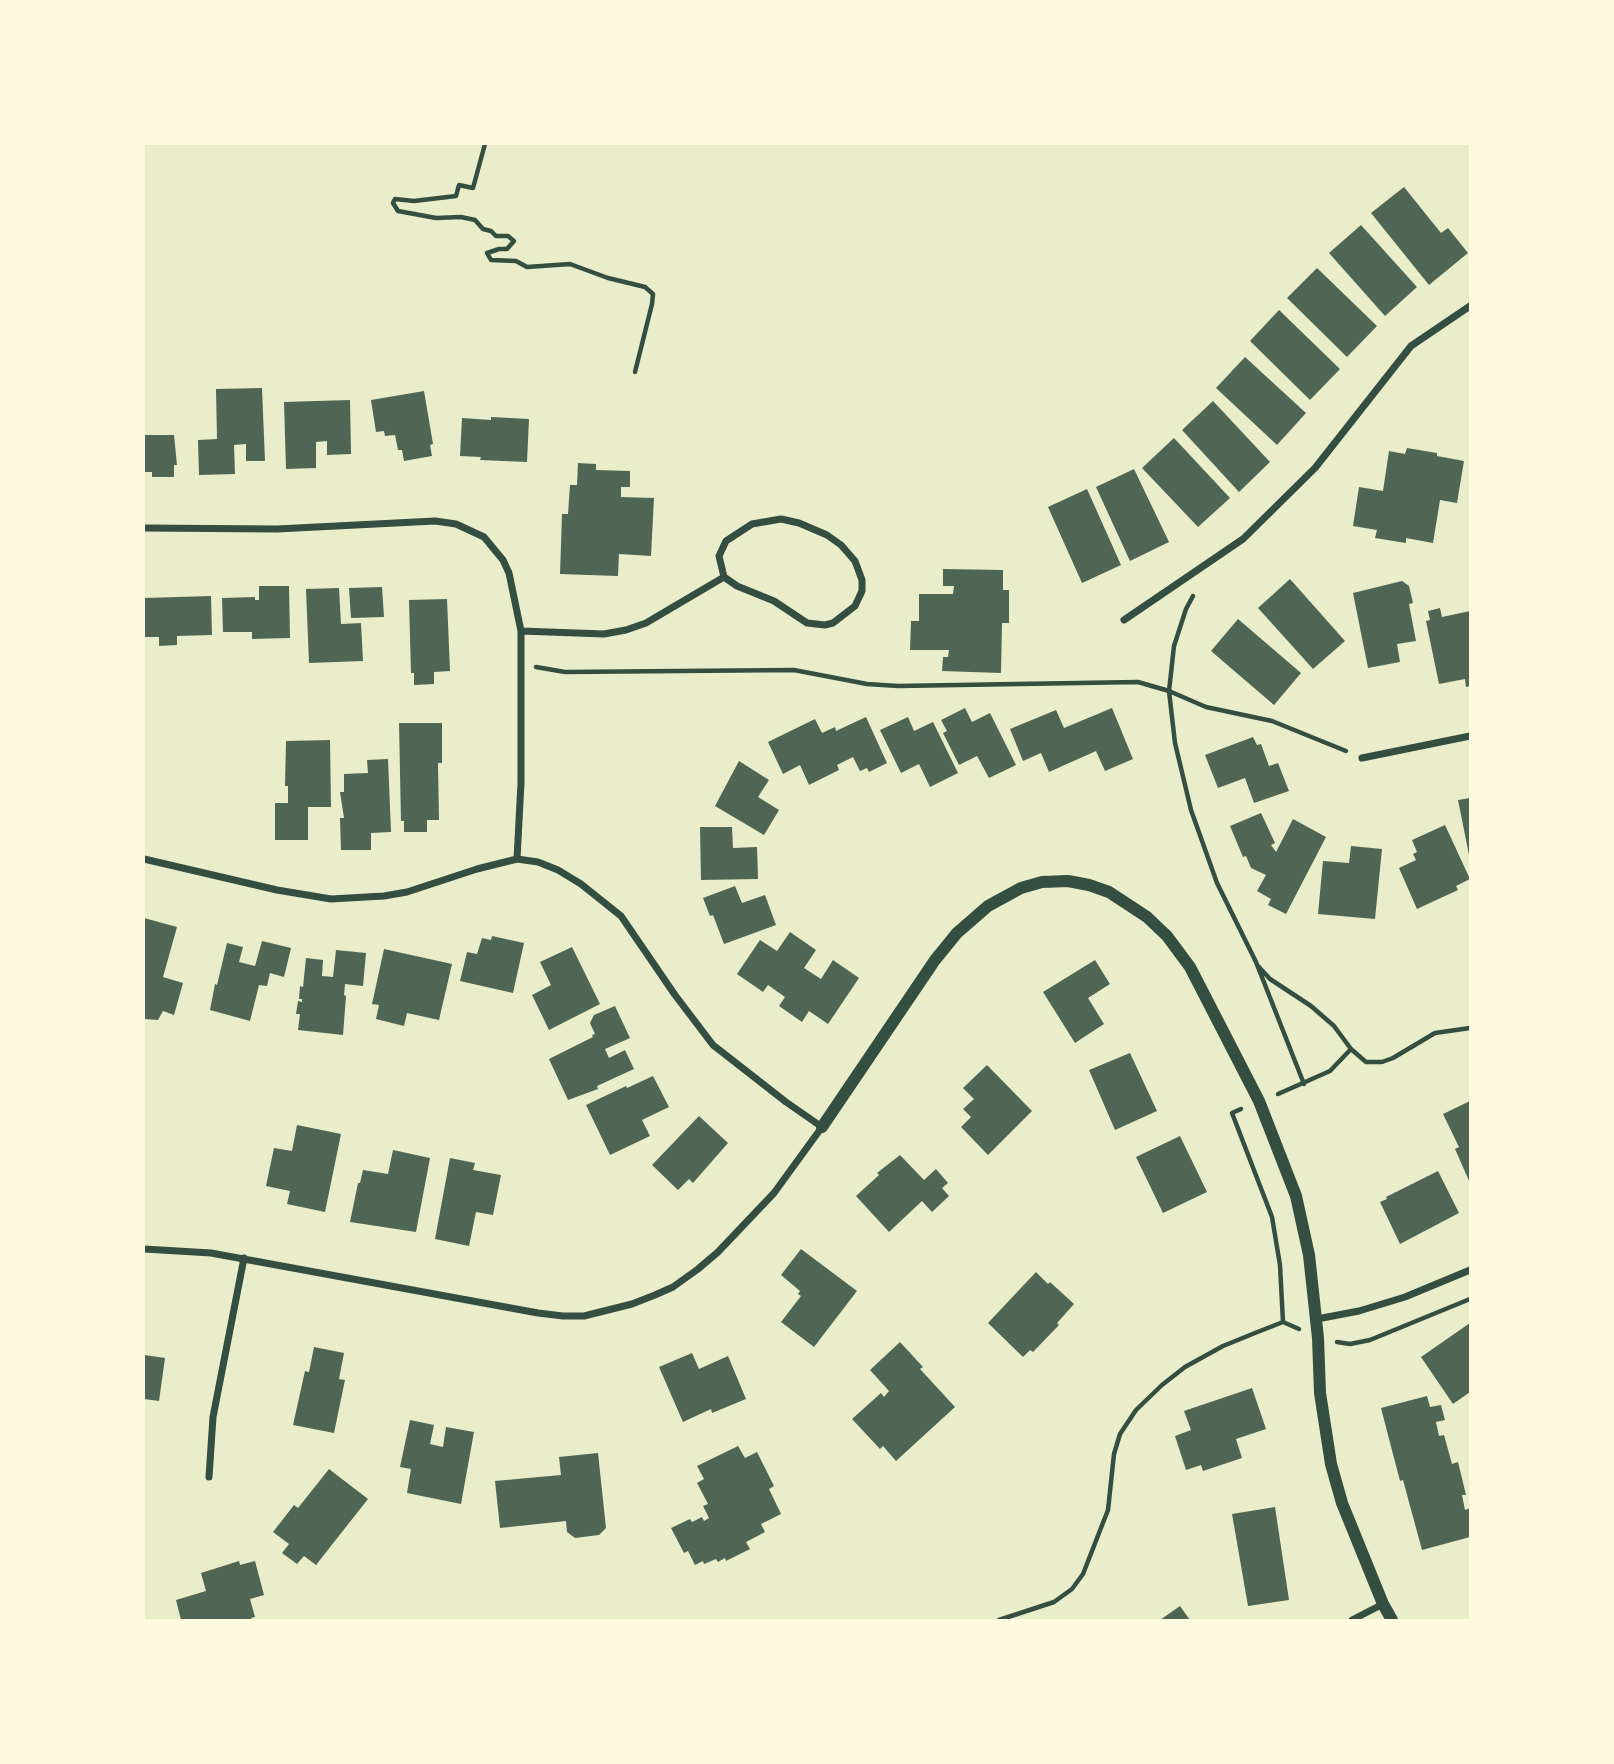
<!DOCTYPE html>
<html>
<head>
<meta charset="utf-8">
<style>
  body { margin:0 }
  #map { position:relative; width:1614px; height:1764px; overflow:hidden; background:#e9edc9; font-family:Karla,sans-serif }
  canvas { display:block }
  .frame { position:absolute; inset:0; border:145px solid #fefae0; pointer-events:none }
</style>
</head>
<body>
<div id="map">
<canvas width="1614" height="1764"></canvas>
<div class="frame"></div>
</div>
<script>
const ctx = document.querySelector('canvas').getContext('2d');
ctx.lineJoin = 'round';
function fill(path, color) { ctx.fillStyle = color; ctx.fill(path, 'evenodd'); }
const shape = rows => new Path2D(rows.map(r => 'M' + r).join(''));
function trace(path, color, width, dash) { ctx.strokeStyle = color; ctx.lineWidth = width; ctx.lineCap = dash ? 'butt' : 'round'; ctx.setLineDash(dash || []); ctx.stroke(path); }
const building = shape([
  [1404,187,1441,233,1448,228,1468,253,1429,285,1371,213],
  [1361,225,1417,287,1385,316,1329,253],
  [1317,268,1377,326,1347,357,1287,298],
  [1279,310,1340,369,1310,400,1250,341],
  [1245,357,1306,413,1277,445,1216,388],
  [262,388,265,461,246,461,246,444,234,445,235,474,199,475,198,440,217,439,216,389],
  [424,391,433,444,430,445,432,456,404,461,402,450,398,450,395,435,385,436,384,431,376,432,371,400],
  [350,400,351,454,327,455,327,441,316,442,316,468,286,469,284,402],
  [1213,401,1270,462,1239,492,1182,430],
  [491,417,529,419,527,462,480,460,481,457,460,456,462,418,491,420],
  [144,435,174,435,177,465,174,465,174,477,152,477,152,472,144,472],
  [1174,438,1230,498,1198,527,1142,468],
  [1407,448,1437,453,1437,456,1464,461,1457,503,1440,500,1433,543,1406,538,1406,543,1375,538,1377,530,1353,526,1359,487,1383,491,1389,451,1405,454],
  [578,463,596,464,596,470,630,471,630,487,621,487,621,497,654,498,651,556,619,554,618,576,560,574,562,514,568,514,570,485,577,485],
  [1134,469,1169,542,1130,561,1096,487],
  [1087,489,1121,565,1082,583,1048,507],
  [943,569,1003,570,1003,590,1009,590,1009,623,1002,623,1001,673,942,671,943,657,948,657,949,650,910,650,911,621,919,621,919,594,953,594,954,586,943,586],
  [1290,579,1345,641,1313,669,1258,608],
  [1402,581,1409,586,1413,603,1409,604,1416,641,1397,644,1400,662,1368,668,1353,593],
  [259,586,289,586,290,638,252,639,252,632,223,632,222,598,255,597,255,600,259,600],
  [382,587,384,617,351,618,349,588],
  [339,588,341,624,361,623,363,661,309,663,306,589],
  [211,596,212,635,177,636,177,645,159,646,159,637,144,637,144,598],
  [447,599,450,671,434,672,434,684,414,685,414,673,411,673,409,600],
  [1440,608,1442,617,1470,611,1470,686,1466,687,1465,679,1439,684,1426,621,1430,620,1428,611],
  [1238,619,1301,673,1274,705,1211,651],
  [965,708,972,722,990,713,1016,765,989,778,977,756,959,765,943,733,947,731,941,720],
  [1112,708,1133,759,1105,771,1096,751,1049,772,1041,753,1023,761,1010,729,1056,710,1064,728],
  [866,717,887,763,869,772,867,768,860,771,853,757,837,765,839,770,809,785,800,765,783,774,768,742,815,719,822,733,835,727,836,731],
  [908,717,914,731,933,722,958,773,930,787,919,764,901,773,880,730],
  [399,723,442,723,442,763,438,763,439,820,427,820,427,832,404,832,404,821,401,821],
  [1253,737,1257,745,1261,744,1269,766,1278,763,1289,791,1254,803,1245,778,1218,788,1205,755],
  [330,740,331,807,308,807,308,840,275,840,275,803,288,803,288,786,285,786,286,741],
  [388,759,391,832,371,833,371,850,341,850,340,818,344,818,340,792,344,792,344,774,368,773,367,760],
  [739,761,769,780,758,797,779,810,764,835,715,806],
  [1470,798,1470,854,1469,855,1458,800],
  [1261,813,1275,843,1271,845,1276,852,1293,819,1326,837,1286,914,1268,905,1271,899,1257,891,1266,875,1251,868,1246,856,1243,857,1230,826],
  [1445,825,1470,879,1456,886,1458,890,1417,909,1399,868,1416,860,1413,854,1417,852,1412,840],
  [700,827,732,827,733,848,757,847,758,879,701,880],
  [1351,846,1382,849,1375,919,1318,914,1323,861,1349,863],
  [735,886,742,903,765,895,776,925,724,944,713,915,710,916,703,898],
  [144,918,177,927,163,977,183,983,174,1015,163,1011,158,1020,144,1019],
  [790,932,816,950,804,968,821,979,833,960,859,978,828,1024,809,1011,802,1022,779,1006,785,997,768,985,763,992,737,974,760,940,777,951],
  [492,936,524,943,513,993,460,981,467,952,477,954,482,938,491,940],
  [262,941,291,948,284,977,270,973,267,986,259,985,250,1021,210,1010,215,984,217,985,227,943,243,947,239,962,255,966],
  [572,947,600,1004,549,1030,532,995,551,985,540,962],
  [384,949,452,964,439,1020,407,1013,404,1026,376,1019,379,1005,372,1004],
  [336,950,366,953,363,986,345,984,344,995,346,996,343,1035,298,1030,300,1014,296,1014,298,1001,302,1002,302,999,299,999,300,986,303,987,306,958,323,960,322,976,333,977],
  [1095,960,1110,984,1088,998,1104,1024,1075,1043,1043,992],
  [615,1006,630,1038,605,1049,609,1058,625,1050,634,1069,597,1086,598,1089,568,1100,549,1059,593,1037,592,1035,595,1034,590,1023,594,1015],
  [1130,1053,1157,1111,1115,1130,1089,1070],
  [987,1065,1032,1111,988,1155,961,1127,971,1117,963,1109,974,1099,963,1088],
  [653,1076,669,1107,642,1120,650,1136,610,1155,586,1105,626,1086,627,1088],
  [1470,1101,1470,1183,1455,1149,1459,1147,1443,1114],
  [699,1116,728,1143,693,1183,689,1179,678,1190,652,1165],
  [297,1125,341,1134,325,1212,287,1204,290,1191,266,1186,274,1148,292,1151],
  [1180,1136,1207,1192,1163,1213,1136,1157],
  [393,1150,430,1158,416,1232,350,1222,358,1183,360,1183,363,1170,388,1174],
  [900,1155,924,1180,936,1169,948,1183,942,1188,949,1196,932,1212,922,1201,889,1232,856,1196,879,1175,877,1173],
  [450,1158,475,1163,473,1170,501,1175,493,1215,476,1212,469,1246,435,1239],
  [1438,1171,1459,1213,1400,1244,1380,1202,1387,1199,1386,1197],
  [801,1249,857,1291,814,1347,781,1322,801,1296,798,1294,800,1291,781,1275],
  [1036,1272,1048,1284,1050,1282,1074,1304,1057,1323,1059,1325,1033,1352,1030,1350,1023,1357,988,1323],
  [1470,1323,1470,1392,1453,1404,1421,1357],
  [900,1342,923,1367,920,1369,955,1407,896,1461,883,1446,880,1449,852,1419,881,1393,884,1397,889,1391,870,1370],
  [314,1347,344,1353,339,1379,345,1380,334,1433,293,1425,305,1371,309,1372],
  [692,1353,699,1369,728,1356,746,1399,712,1413,711,1409,683,1422,659,1367],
  [144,1355,165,1358,159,1401,144,1399],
  [1252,1388,1266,1429,1236,1439,1242,1458,1203,1471,1201,1465,1186,1470,1175,1436,1191,1430,1184,1411],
  [1427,1396,1430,1407,1441,1405,1445,1420,1436,1422,1439,1436,1444,1435,1452,1464,1458,1462,1466,1495,1462,1495,1465,1510,1470,1508,1470,1525,1469,1525,1470,1537,1422,1550,1403,1480,1400,1481,1381,1408],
  [410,1420,434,1425,430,1444,443,1447,446,1427,474,1432,461,1504,407,1493,411,1469,400,1467],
  [738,1446,745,1458,757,1452,774,1486,769,1489,781,1514,761,1524,765,1532,746,1542,750,1549,726,1561,725,1558,718,1562,716,1559,704,1564,703,1561,695,1565,688,1551,684,1553,671,1528,690,1519,692,1522,702,1517,704,1521,709,1518,703,1506,708,1504,697,1483,704,1479,697,1466],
  [598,1453,606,1528,599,1535,575,1538,567,1532,566,1521,500,1528,495,1481,561,1475,559,1457],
  [329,1469,368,1499,316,1565,304,1556,297,1564,282,1553,289,1544,273,1532,294,1505,298,1508],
  [1275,1507,1289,1600,1248,1606,1232,1514],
  [239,1561,240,1565,255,1561,264,1595,250,1599,255,1617,251,1618,252,1620,181,1620,176,1600,206,1591,201,1573],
  [1180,1606,1190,1620,1160,1620]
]);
const path = shape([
  [485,144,473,188,459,185,456,196,414,201,395,199,393,203,398,211,436,218,461,217,475,220,483,229,491,231,496,236,508,236,514,241,507,249,499,249,487,253,491,260,516,261,527,267,570,264,608,278,645,287,653,294,652,304,635,372],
  [1193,596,1186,609,1174,646,1169,691,1175,743,1191,810,1217,883,1256,962,1304,1084],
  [536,667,565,672,794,670,867,684,898,686,1138,682,1169,691,1206,707,1272,721,1346,751],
  [1258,966,1270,979,1311,1006,1334,1026,1351,1049,1366,1062,1382,1062,1393,1058,1435,1033,1470,1028],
  [1278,1094,1330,1071,1351,1049],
  [1241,1109,1232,1113,1272,1217,1280,1265,1283,1322],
  [1337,1342,1350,1344,1370,1340,1470,1299],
  [999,1620,1054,1602,1072,1589,1083,1574,1108,1510,1114,1454,1120,1434,1136,1410,1162,1385,1185,1367,1223,1346,1255,1333,1283,1322,1299,1329]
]);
const minor = shape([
  [781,519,799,523,827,535,841,545,855,561,862,580,862,591,855,606,833,623,825,625,807,623,774,601,737,586,724,577,719,556,726,541,752,524,781,519],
  [144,528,277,529,435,521,456,524,484,537,503,560,509,573,521,631,521,783,517,859],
  [1124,620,1243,539,1315,468,1411,346,1470,306],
  [521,631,604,634,626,630,646,623,724,577],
  [1362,758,1470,736],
  [144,859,277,890,331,899,384,896,407,892,477,869,517,859,538,862,558,870,581,884,621,916,675,995,713,1045,786,1102,822,1127,774,1193,718,1252,698,1269,673,1287,655,1295,632,1304,584,1316,563,1316,538,1313,211,1253,144,1249],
  [1317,1319,1359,1311,1405,1297,1470,1270],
  [209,1477,213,1417,244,1258],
  [1352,1620,1383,1604]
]);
const tertiary = shape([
  [822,1127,935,960,957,933,988,906,1021,888,1042,882,1068,881,1089,885,1109,892,1147,917,1167,936,1190,967,1259,1101,1296,1196,1309,1255,1318,1338,1320,1393,1331,1464,1342,1503,1383,1604,1392,1620]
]);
fill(building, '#4f6655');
trace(path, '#344e41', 4.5);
trace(minor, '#344e41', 7);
trace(tertiary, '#344e41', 12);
</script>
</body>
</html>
